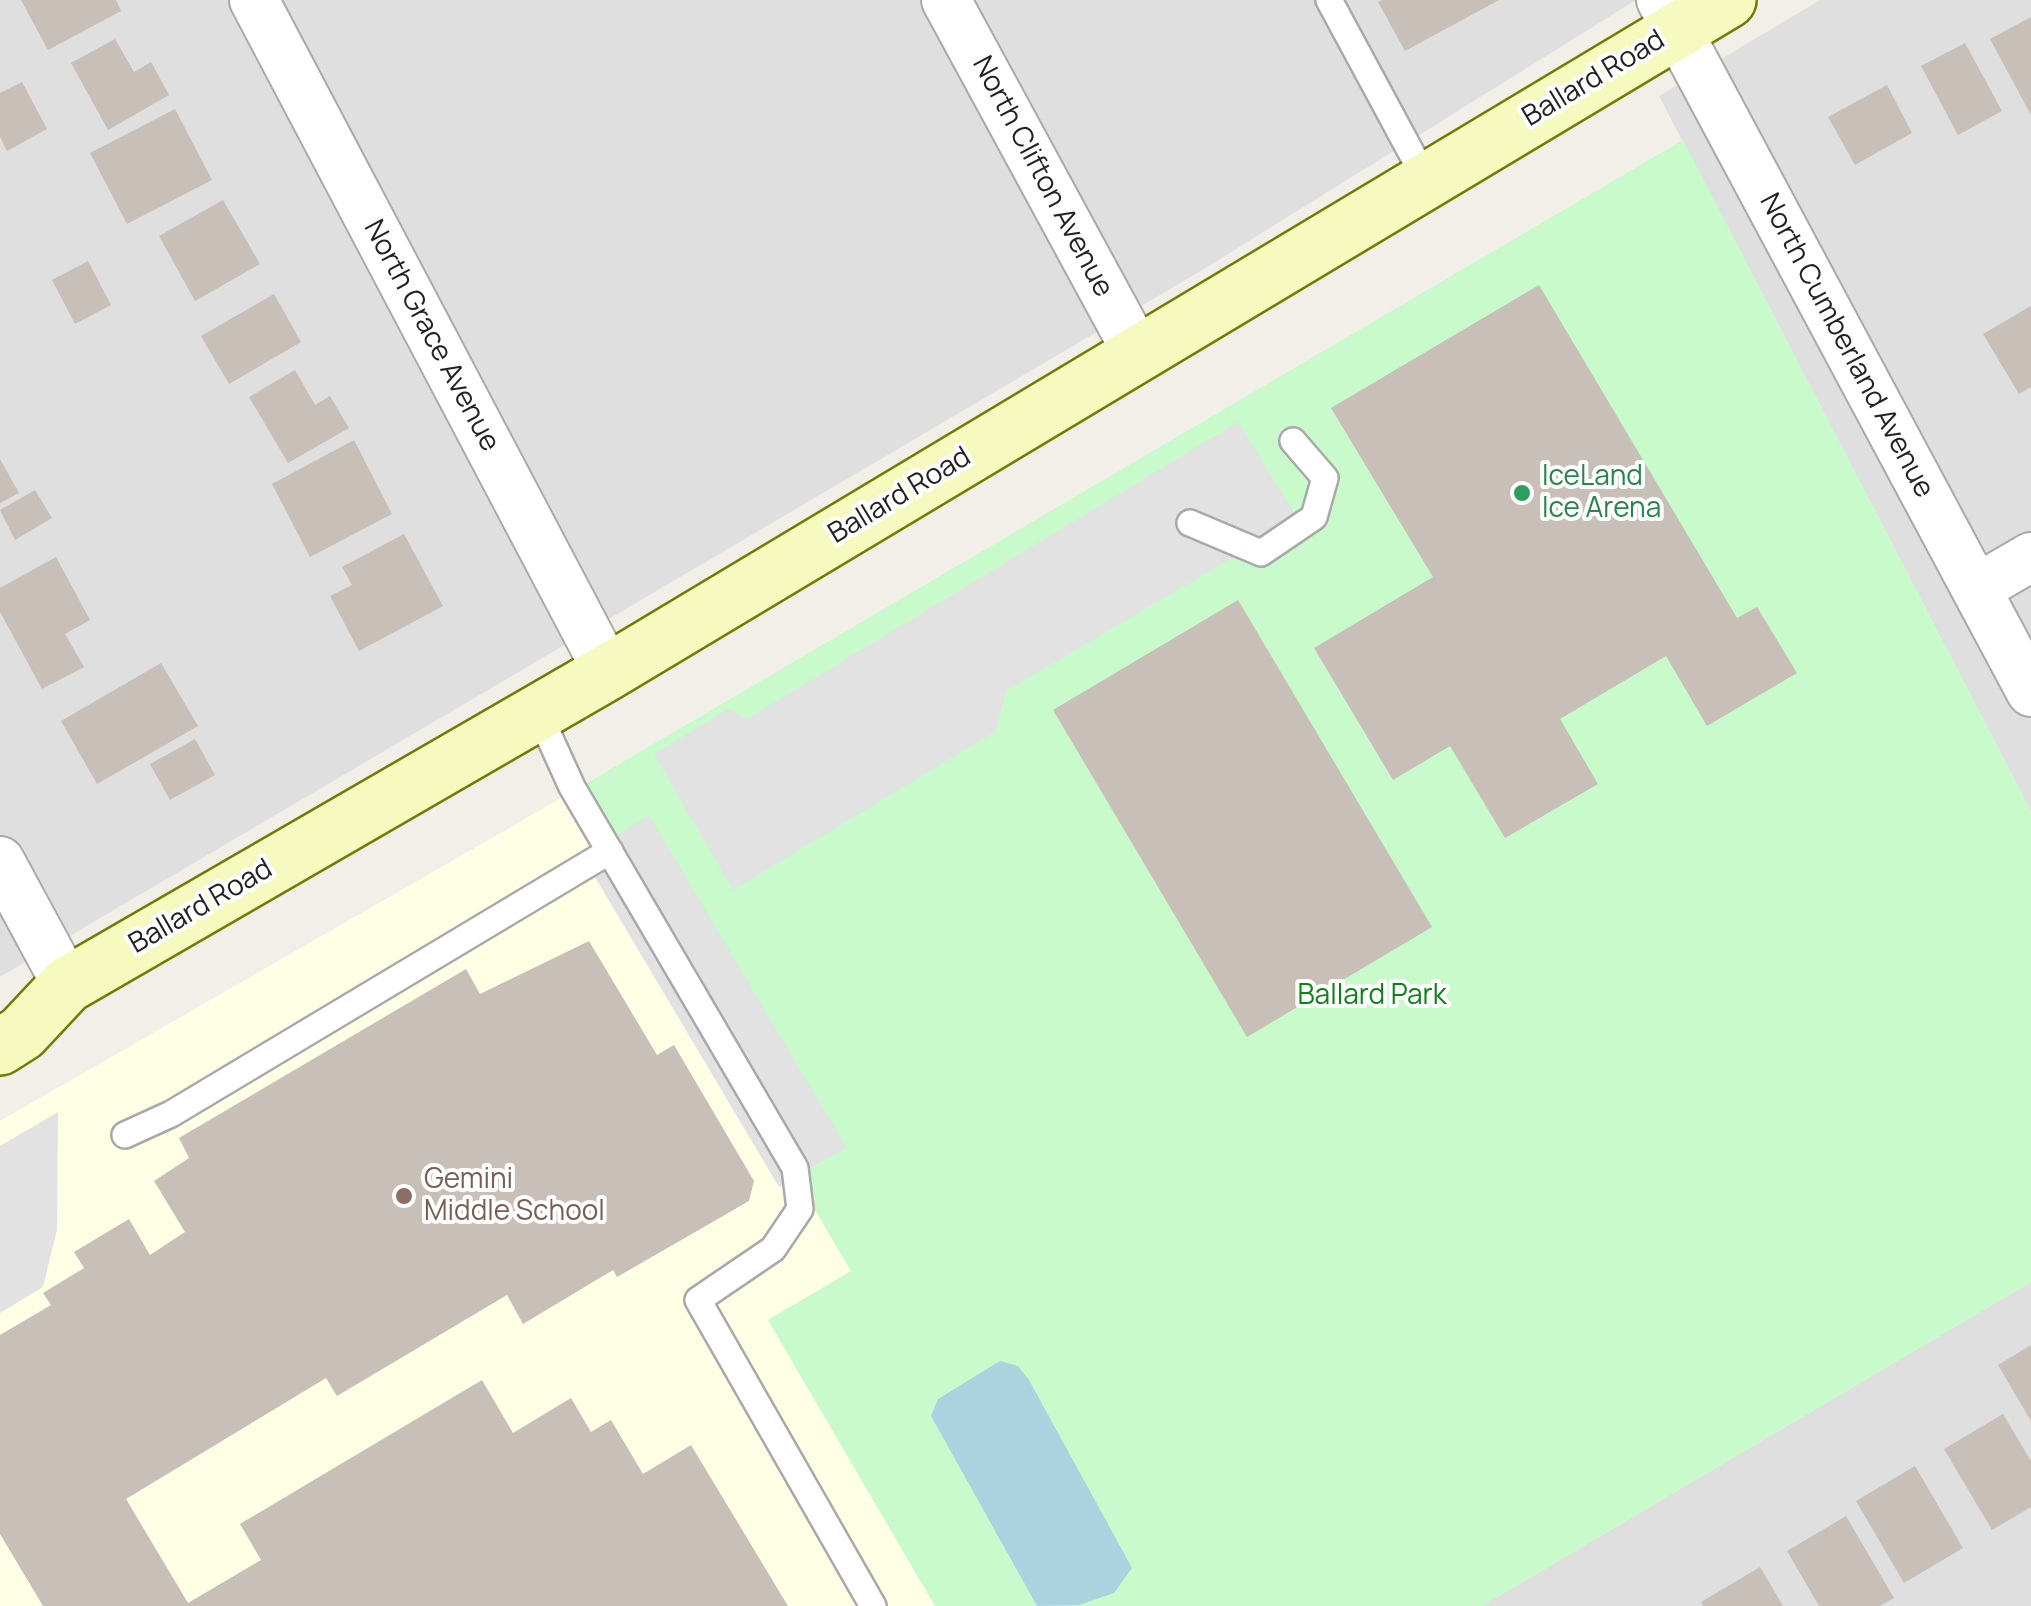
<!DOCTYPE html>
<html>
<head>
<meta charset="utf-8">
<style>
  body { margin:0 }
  canvas { display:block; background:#f2efe9 }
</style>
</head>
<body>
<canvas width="2031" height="1606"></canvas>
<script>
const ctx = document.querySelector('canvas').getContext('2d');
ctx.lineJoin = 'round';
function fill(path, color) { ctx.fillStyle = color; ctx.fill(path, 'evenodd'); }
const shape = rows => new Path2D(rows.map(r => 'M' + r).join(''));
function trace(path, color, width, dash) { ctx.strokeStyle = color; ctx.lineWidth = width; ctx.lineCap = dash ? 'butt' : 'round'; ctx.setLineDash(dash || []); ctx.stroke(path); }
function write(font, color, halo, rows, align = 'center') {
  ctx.font = font + ' Manrope,sans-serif'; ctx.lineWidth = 8; ctx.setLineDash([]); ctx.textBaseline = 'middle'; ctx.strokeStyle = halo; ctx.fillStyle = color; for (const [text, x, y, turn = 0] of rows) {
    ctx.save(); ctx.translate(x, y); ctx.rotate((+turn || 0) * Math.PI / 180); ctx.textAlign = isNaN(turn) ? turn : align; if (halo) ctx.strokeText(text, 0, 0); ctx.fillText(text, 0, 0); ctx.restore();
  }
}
const residential = shape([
  [0,0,1636,0,1204,269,0,977],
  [1820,0,2031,0,2031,811,1659,96],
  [2031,1282,2031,1606,1482,1606]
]);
const education = shape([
  [570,793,851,1271,768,1320,935,1606,0,1606,0,1121]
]);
const park = shape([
  [1683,140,2031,811,2031,1282,1482,1606,935,1606,768,1320,851,1271,570,793]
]);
const parking = shape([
  [1238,422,1298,519,1006,691,996,731,733,890,654,754,728,709,747,719],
  [649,815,846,1147,779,1187,583,857],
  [58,1112,57,1230,43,1287,0,1313,0,1146]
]);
const water = shape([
  [1000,1361,1018,1366,1029,1380,1132,1568,1114,1593,1079,1605,1037,1606,931,1416,938,1399]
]);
const building = shape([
  [21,0,116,0,121,11,48,50],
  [1382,0,1499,0,1405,51,1378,2],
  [2031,17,2031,115,1990,39],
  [115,39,134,72,151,62,169,95,108,130,71,63],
  [1965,43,2002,111,1958,135,1921,66],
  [22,82,47,129,7,151,0,137,0,93],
  [1887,85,1912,133,1855,165,1828,117],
  [175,109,212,180,127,224,90,153],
  [223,200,260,264,195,301,159,236],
  [88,261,111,305,75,324,52,280],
  [1539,285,1737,618,1757,607,1797,673,1707,726,1666,656,1560,719,1598,784,1505,838,1450,746,1393,780,1314,648,1433,577,1331,408],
  [274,294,301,342,229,384,201,336],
  [2031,306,2031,387,2019,394,1983,334],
  [295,370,315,405,330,396,349,428,288,463,249,397],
  [354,440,392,514,310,557,272,484],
  [0,459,19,493,0,503],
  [35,490,52,518,15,540,0,510],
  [404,534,443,606,359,651,330,596,352,585,342,567],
  [56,557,90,620,65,634,84,667,42,689,0,612,0,588],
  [1238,600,1432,927,1247,1037,1053,710],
  [161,663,198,726,97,784,61,721],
  [195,739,215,775,170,800,150,764],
  [589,941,657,1055,674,1045,754,1181,749,1201,617,1277,613,1270,523,1324,507,1295,337,1396,326,1378,126,1499,188,1603,261,1560,240,1524,482,1380,513,1433,571,1398,591,1432,611,1420,643,1474,691,1445,788,1606,43,1606,0,1534,0,1335,51,1305,43,1293,84,1268,74,1252,129,1219,150,1255,185,1232,154,1181,189,1158,179,1138,466,969,480,994],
  [2031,1345,2031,1421,1998,1365],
  [2003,1414,2031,1461,2031,1507,1992,1530,1944,1449],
  [1915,1466,1963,1548,1904,1583,1856,1501],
  [1846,1516,1894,1598,1880,1606,1819,1606,1787,1551],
  [1760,1567,1783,1606,1703,1606,1701,1602]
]);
const lane = shape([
  [1329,0,1426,180],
  [1190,523,1261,553,1314,517,1325,478,1293,441],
  [538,712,572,787,795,1168,800,1209,773,1249,698,1300,873,1606],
  [125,1135,171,1114,610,851]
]);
const street = shape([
  [254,0,608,672],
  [946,0,1138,354],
  [1661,0,2031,692],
  [1976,589,2031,557],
  [0,861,67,985]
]);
const secondary = shape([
  [0,1047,22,1033,67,985,608,672,1728,0]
]);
const markers = [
  [1522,493,10,"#2e9e5b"],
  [404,1196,10,"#8d6e63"]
];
const streetNames = [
  ["Ballard Road",1594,79,-31],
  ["North Clifton Avenue",1042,177,62],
  ["North Grace Avenue",431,336,62],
  ["North Cumberland Avenue",1846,346,62],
  ["Ballard Road",900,496,-31],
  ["Ballard Road",201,907,-30]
];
const leisureNames = [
  ["IceLand",1542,477],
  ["Ice Arena",1542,509]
];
const parkNames = [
  ["Ballard Park",1372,996]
];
const educationNames = [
  ["Gemini",424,1180],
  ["Middle School",424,1212]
];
fill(residential, '#e0dfdf');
fill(education, '#ffffe5');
fill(park, '#c8facc');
fill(parking, '#e2e2e2');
fill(water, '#aad3df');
fill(building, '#c7bfb8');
trace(lane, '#a9a9a9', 30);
trace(street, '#a9a9a9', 52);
trace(secondary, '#707d05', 60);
trace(lane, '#fff', 25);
trace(street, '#fff', 48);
trace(secondary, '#f7fabf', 55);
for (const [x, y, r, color] of markers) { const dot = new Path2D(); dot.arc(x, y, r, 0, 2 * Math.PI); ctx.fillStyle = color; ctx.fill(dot); trace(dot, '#fff', 4); }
write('28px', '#222', '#fff', streetNames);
write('28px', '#27864d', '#fff', leisureNames, 'left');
write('28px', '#0c8416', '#fff', parkNames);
write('28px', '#785e54', '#fff', educationNames, 'left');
</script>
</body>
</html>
